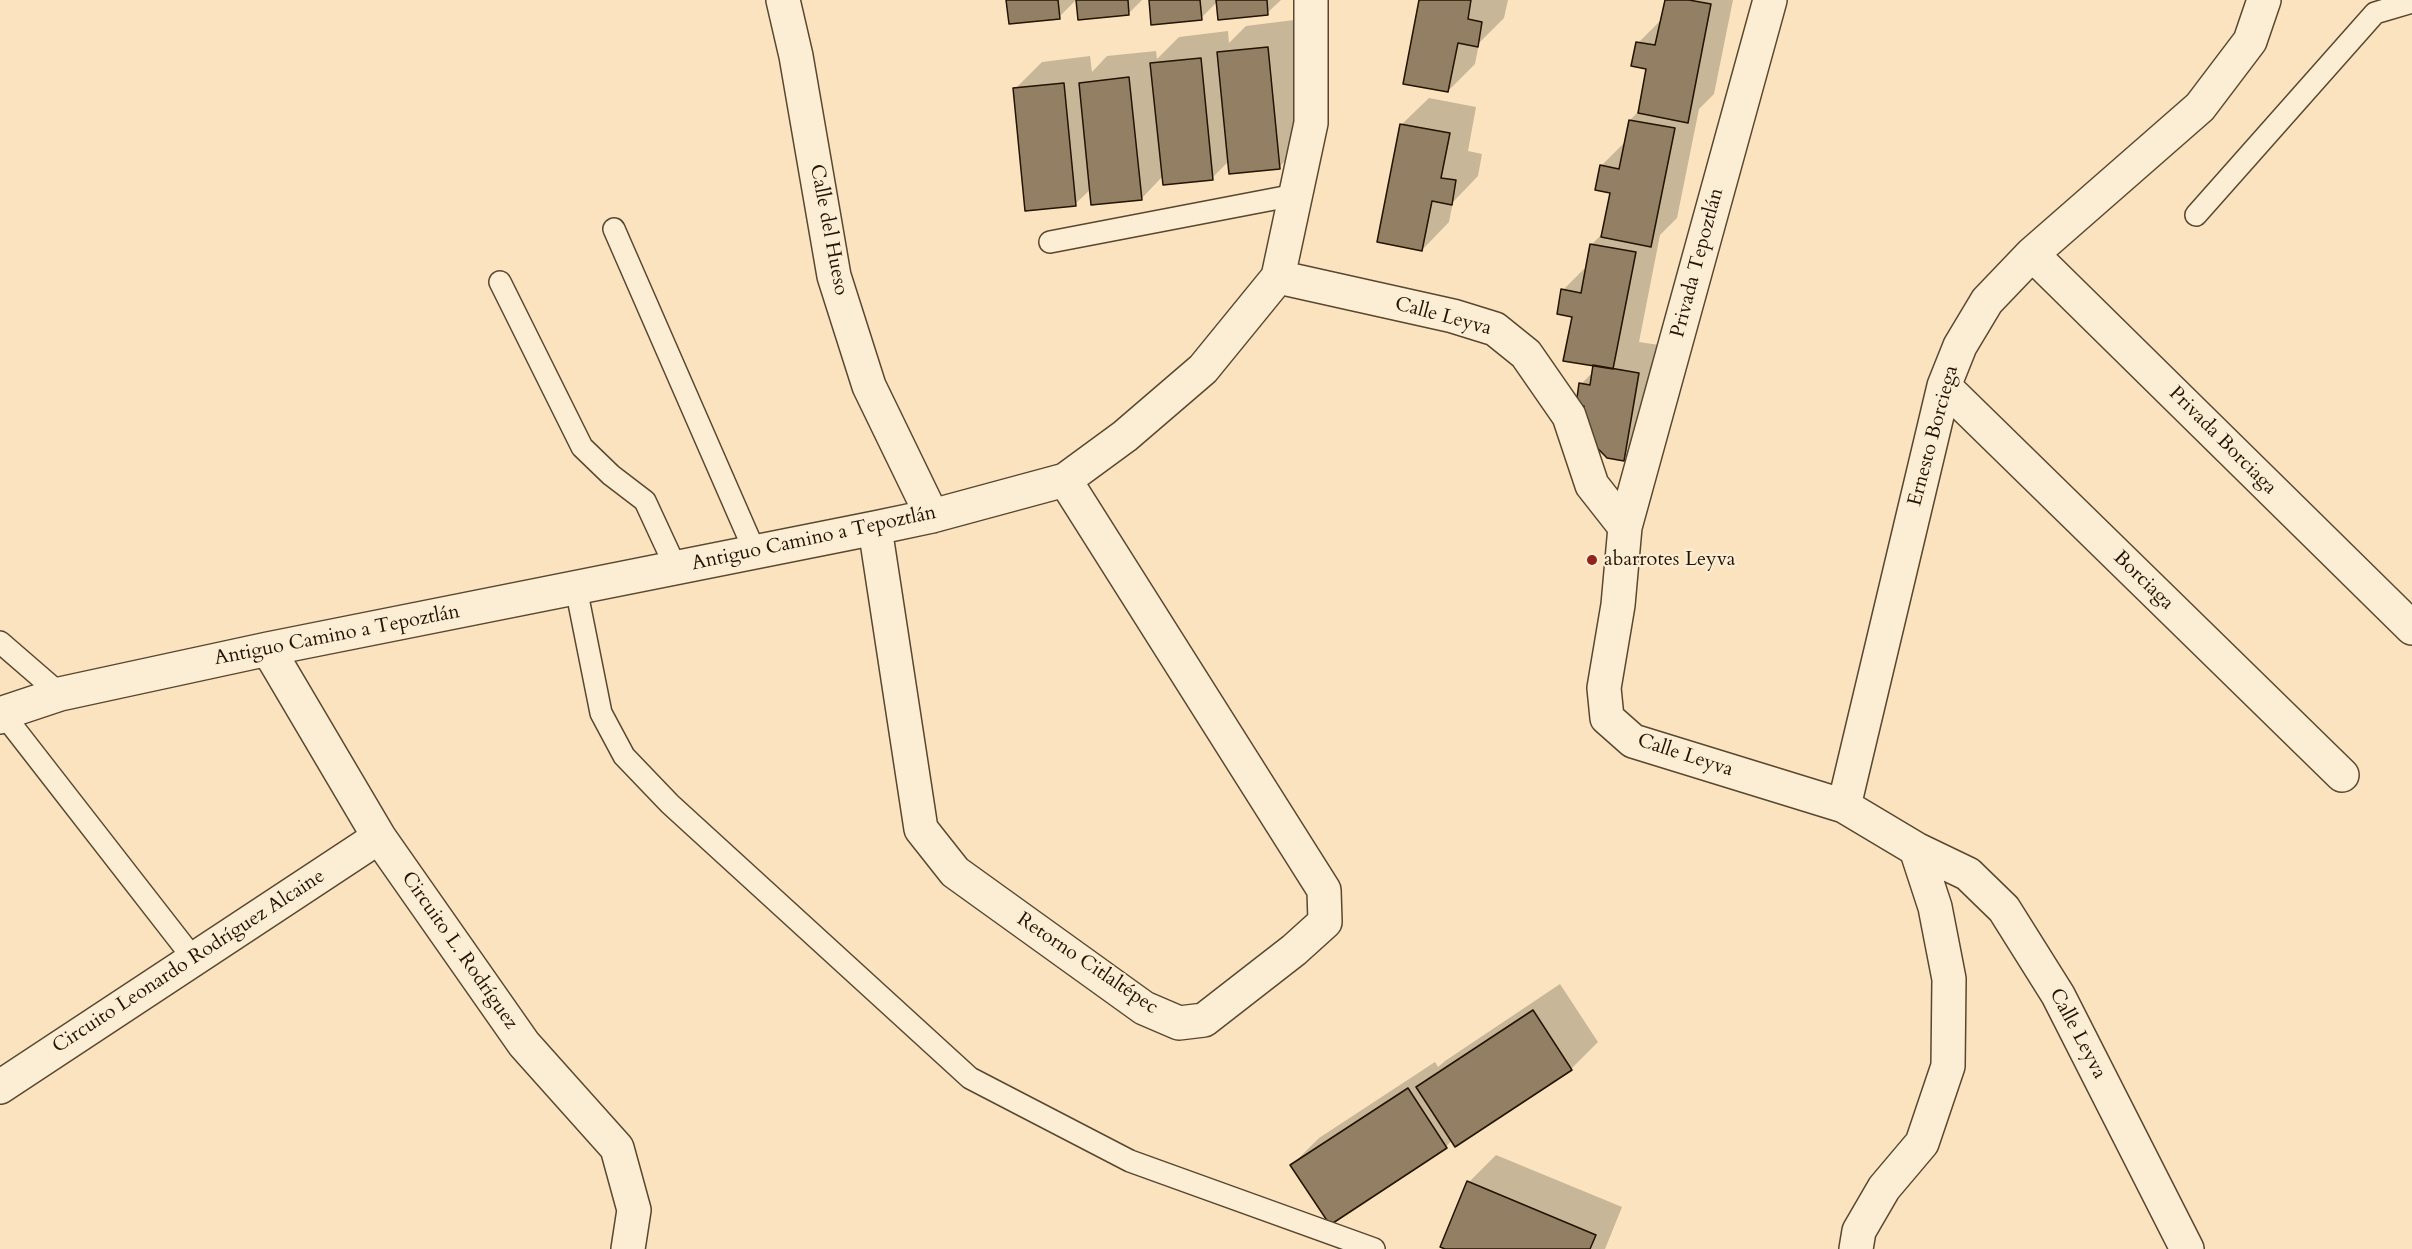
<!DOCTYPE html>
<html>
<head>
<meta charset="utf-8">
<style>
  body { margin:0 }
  canvas { display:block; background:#fae3be }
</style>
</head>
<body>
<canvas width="2412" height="1249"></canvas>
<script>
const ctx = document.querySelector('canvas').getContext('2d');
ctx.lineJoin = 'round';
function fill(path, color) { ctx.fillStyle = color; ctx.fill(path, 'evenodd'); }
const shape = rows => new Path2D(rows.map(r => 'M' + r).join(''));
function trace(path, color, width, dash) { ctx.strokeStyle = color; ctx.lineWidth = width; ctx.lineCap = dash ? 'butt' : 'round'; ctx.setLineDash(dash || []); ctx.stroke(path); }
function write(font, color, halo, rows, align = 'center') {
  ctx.font = font + ' Cardo,serif'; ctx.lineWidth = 4.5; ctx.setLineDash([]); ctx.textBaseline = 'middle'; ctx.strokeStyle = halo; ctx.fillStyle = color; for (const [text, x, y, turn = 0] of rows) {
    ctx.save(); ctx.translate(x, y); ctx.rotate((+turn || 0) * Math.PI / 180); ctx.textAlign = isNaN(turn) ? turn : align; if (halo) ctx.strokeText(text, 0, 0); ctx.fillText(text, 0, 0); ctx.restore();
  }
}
const shadow = shape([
  [1008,0,1076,0,1059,17],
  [1078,0,1142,0,1129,13],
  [1150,0,1281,0,1267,13,1217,2,1201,18],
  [1421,0,1508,0,1504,18,1479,43,1475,64,1448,91],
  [1666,0,1733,0,1714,94,1699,109,1677,218,1660,235,1639,342,1666,346,1651,432,1624,459,1586,405,1581,384,1594,371,1595,364,1563,290,1588,265,1592,244,1604,232,1611,192,1601,166,1626,141,1630,120,1640,110,1648,68,1638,43,1663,18],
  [1294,20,1306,140,1279,167,1229,161,1212,178,1163,176,1141,199,1091,189,1075,204,1015,89,1042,62,1090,56,1092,72,1107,56,1156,51,1157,59,1179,37,1228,31,1229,43,1246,26],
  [1429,98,1476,107,1468,151,1482,154,1478,176,1453,202,1449,222,1422,250,1401,125],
  [1560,984,1598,1042,1571,1069,1452,1140,1446,1147,1292,1165,1319,1138,1435,1062,1438,1067,1445,1061],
  [1496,1155,1622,1207,1605,1249,1449,1249,1469,1182]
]);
const building = shape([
  [1006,0,1058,0,1060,19,1009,24,1006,0],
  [1076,0,1128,0,1129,15,1078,20,1076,0],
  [1149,0,1200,0,1202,20,1151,25,1149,0],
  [1216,0,1267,0,1268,15,1218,20,1216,0],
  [1419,0,1471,0,1468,19,1482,22,1478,47,1458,43,1448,92,1403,84,1419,0],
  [1665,0,1689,0,1711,4,1688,123,1638,113,1646,69,1631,66,1636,42,1655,45,1665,0],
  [1268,47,1280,169,1229,174,1217,52,1268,47],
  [1201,58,1213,180,1163,185,1150,63,1201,58],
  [1129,77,1142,200,1091,205,1079,83,1129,77],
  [1064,83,1076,206,1025,211,1013,88,1064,83],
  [1629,120,1675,128,1651,247,1601,237,1610,193,1595,190,1600,165,1619,169,1629,120],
  [1400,124,1450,133,1441,178,1456,180,1452,205,1432,201,1422,251,1377,242,1400,124],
  [1590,244,1636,252,1613,369,1563,361,1572,317,1557,314,1561,289,1581,293,1590,244],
  [1593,365,1639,373,1624,461,1607,458,1580,430,1584,406,1576,405,1579,383,1590,385,1593,365],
  [1533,1010,1572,1070,1455,1147,1416,1087,1533,1010],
  [1408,1088,1447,1148,1330,1225,1290,1165,1408,1088],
  [1467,1181,1596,1235,1590,1249,1445,1249,1440,1247,1467,1181]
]);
const service = shape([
  [2196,215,2375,13,2412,2],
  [614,229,755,552],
  [1050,242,1295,195],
  [500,282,582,447,611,475,645,501,676,568],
  [576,588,601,713,624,756,670,804,970,1078,1130,1161,1374,1249],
  [0,642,60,694],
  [0,710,193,958]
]);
const minor = shape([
  [783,0,796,56,834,276,869,386,932,516],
  [2032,254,2412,628],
  [1278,277,1453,316,1495,329,1526,354,1569,416,1592,485,1625,527,1618,605,1604,688,1607,718,1633,741,1844,806,1916,849,1968,874,2004,909,2058,995,2187,1249],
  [1944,386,2342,775],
  [1625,527,1770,0],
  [875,528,921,829,955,872,1144,1008,1179,1023,1204,1020,1294,950,1325,922,1324,890,1065,480],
  [268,649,379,837,524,1044,617,1148,634,1210,628,1249],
  [0,717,3,713,60,694,268,649,875,528,932,516,1065,480,1125,436,1203,369,1278,277,1311,123,1311,0],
  [1844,806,1944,386,1960,346,1987,301,2032,254,2200,107,2250,41,2264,0],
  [0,1087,379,837],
  [1856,1249,1859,1231,1884,1188,1922,1143,1948,1066,1949,979,1935,907,1916,849]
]);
const markers = [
  [1592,560,6,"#8f2418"]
];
const streetNames = [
  ["Calle del Hueso",828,230,79],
  ["Privada Tepoztlán",1698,263,-75],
  ["Calle Leyva",1443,317,15],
  ["Ernesto Borciega",1934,436,-75],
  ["Privada Borciaga",2222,441,45],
  ["Antiguo Camino a Tepoztlán",814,539,-12],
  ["Borciaga",2143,581,44],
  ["Antiguo Camino a Tepoztlán",337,636,-11],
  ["Calle Leyva",1685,756,18],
  ["Circuito L. Rodríguez",459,951,55],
  ["Circuito Leonardo Rodríguez Alcaine",189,962,-33],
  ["Retorno Citlaltépec",1087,964,34],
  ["Calle Leyva",2077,1034,62]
];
const poiNames = [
  ["abarrotes Leyva",1604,560]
];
fill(shadow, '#0003');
fill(building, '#937f63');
trace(building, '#231301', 1.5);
trace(service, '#594730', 24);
trace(minor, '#594730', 36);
trace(service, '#fcedd5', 21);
trace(minor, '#fcedd5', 33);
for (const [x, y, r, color] of markers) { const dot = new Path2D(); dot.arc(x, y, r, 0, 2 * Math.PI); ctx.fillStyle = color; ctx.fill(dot); trace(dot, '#fcedd5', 2); }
write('20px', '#231301', '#fcedd5', streetNames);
write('20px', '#231301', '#fcedd5', poiNames, 'left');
</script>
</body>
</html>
